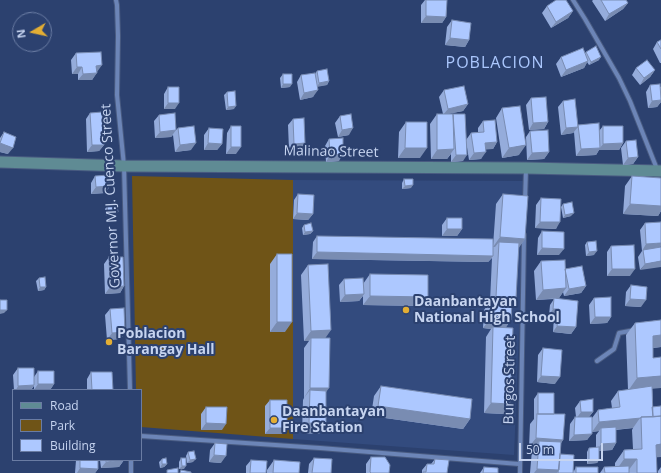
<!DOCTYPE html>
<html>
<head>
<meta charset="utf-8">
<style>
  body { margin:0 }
  #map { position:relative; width:661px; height:473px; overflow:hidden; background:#2c416f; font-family:"Open Sans",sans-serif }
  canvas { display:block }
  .legend { position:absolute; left:12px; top:389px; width:130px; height:72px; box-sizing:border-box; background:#2c416f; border:1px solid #6a7ca3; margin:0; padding:5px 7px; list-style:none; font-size:12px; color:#c6d4f0 }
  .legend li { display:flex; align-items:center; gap:8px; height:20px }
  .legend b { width:20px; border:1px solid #6a7ca3 }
  .north { position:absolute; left:12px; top:12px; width:40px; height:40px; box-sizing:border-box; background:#2c416f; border:1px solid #6a7ca3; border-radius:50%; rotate:261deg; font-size:11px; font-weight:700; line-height:16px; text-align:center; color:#c6d4f0 }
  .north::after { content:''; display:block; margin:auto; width:14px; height:18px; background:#e3ae34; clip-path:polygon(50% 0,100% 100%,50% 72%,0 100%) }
  .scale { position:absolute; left:519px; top:443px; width:84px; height:18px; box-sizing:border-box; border:2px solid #c6d4f0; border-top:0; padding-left:5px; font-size:12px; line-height:14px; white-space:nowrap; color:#c6d4f0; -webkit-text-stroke:3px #2c416f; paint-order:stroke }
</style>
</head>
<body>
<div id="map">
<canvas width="661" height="473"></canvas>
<ul class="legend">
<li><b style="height:5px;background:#5f8b94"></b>Road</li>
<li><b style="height:11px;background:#6f5417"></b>Park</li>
<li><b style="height:11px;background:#adc8ff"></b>Building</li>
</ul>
<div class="north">N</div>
<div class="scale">50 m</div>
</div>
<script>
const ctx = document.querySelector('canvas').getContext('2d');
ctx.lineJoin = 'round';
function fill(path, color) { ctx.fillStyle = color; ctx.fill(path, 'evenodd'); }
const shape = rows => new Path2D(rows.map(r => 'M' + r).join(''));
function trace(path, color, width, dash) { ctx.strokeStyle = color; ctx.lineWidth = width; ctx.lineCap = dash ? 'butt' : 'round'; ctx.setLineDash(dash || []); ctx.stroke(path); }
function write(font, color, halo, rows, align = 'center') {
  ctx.font = font + ' "Open Sans",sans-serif'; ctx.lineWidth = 4; ctx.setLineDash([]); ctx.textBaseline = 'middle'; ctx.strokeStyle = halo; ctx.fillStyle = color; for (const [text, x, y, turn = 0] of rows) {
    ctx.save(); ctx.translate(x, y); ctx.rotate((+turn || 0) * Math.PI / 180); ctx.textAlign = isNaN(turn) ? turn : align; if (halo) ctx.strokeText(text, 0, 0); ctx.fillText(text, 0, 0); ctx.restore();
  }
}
const built = shape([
  [293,180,525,181,514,455,293,439]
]);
const green = shape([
  [132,176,293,180,293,439,141,427,141,390,136,390]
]);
const minor = shape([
  [116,0,117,5,118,36,117,95,124,166,130,390],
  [573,0,585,19,619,78,630,101,657,169],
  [525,201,526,169],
  [597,361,614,349,619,333,635,330],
  [141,436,320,448,519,464],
  [131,460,131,473],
  [520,473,524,235]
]);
const secondary = shape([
  [0,162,124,166,526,168,661,171]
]);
const wall = shape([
  [425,0,447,0,446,17,442,23,421,23,421,5],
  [593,0,626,0,628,3,623,9,605,21,592,1],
  [547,6,573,11,568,18,551,28,542,13],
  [452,20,469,40,465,47,445,45,447,27],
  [661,40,661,63,660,63,653,49,657,42],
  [586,52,599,60,589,65,587,62,584,68,561,77,556,64,561,57,585,53],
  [76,53,97,72,92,80,78,80,78,74,72,74,71,60],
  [636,68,655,70,650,77,640,85,632,75],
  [317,71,329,81,327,85,317,86,313,97,300,100,297,82,301,75,315,74],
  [283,74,290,87,281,88,280,78],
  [650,85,661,87,661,106,661,102,657,107,648,108,646,92],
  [168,87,175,109,164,109,164,94],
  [444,90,468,104,463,111,447,114,466,140,471,133,478,132,478,128,483,121,497,142,493,149,485,149,481,159,469,160,466,141,463,161,451,162,451,154,447,159,431,159,430,124,437,114,443,114,439,97],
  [227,92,234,109,226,110,224,95],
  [531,98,548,122,544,129,529,130,526,105],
  [563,101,578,126,578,125,599,131,603,126,623,143,619,150,599,150,596,155,576,156,574,132,573,133,561,135,558,107],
  [502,108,519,155,502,158,496,118],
  [90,113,104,145,99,151,87,152,86,119],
  [159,115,176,130,178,128,191,150,175,152,173,135,171,137,155,138,154,121],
  [340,116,349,135,338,137,335,123],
  [293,119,300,150,289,150,288,125],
  [406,122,420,158,398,158,399,132],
  [231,126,236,154,226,154,227,133],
  [209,128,222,144,217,150,204,150,204,135],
  [530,131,549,152,544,159,527,160,526,137],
  [4,132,8,154,0,152,0,138],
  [329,139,339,161,326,162,325,146],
  [626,141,638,157,633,164,623,165,621,148],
  [95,176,110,186,105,193,91,194,91,183],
  [632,176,661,178,661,211,658,216,623,214,625,186],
  [404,179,411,188,402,189,402,183],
  [298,194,313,214,308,220,293,219,294,200],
  [503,194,525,239,518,248,516,298,512,304,511,320,506,327,504,414,484,413,486,337,491,329,483,328,484,310,490,302,492,258,488,262,312,259,313,242,317,236,493,246,496,204],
  [541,198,561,207,563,204,571,216,563,218,561,207,556,229,535,228,536,205],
  [107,206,118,212,115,215,106,216,105,209],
  [447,218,462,229,457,236,442,236,442,225],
  [645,223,660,248,640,270,638,257,642,251,640,230],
  [304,225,313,231,310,234,303,235,302,228],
  [542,231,559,255,537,255,538,238],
  [587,242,594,255,586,256,585,245],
  [611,246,630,276,607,276,607,252],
  [277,254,285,332,270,332,270,264],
  [109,257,124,286,120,293,105,294,104,264],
  [541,261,565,269,586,286,581,293,564,296,563,292,559,298,555,298,576,327,571,334,553,332,554,316,549,315,550,305,554,299,536,300,534,271],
  [308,265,325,338,326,392,319,434,302,433,303,400,304,398,304,348,309,341,304,341,301,275],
  [370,274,428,297,421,306,363,305,363,296,359,301,340,302,339,285,344,279,363,284],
  [39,278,46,287,44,290,38,291,36,281],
  [631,285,641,307,625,306,626,292],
  [594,298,611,317,607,323,590,324,589,305],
  [110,309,121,339,107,340,105,315],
  [661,320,661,347,653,348,652,389,657,473,600,473,604,467,615,467,615,463,624,450,633,449,632,430,633,428,616,430,616,443,612,450,599,451,599,460,597,463,587,464,587,452,589,448,596,448,596,435,599,431,592,432,587,440,569,441,570,424,575,417,576,417,575,408,580,401,593,412,589,417,592,418,598,410,612,408,611,401,618,391,628,390,626,335,635,323],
  [543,348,555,384,537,382,538,355],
  [18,368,34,377,38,371,54,384,50,390,34,390,34,386,31,390,14,390,13,375],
  [91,372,113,390,87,390,87,379],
  [381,386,470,419,463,429,371,416,374,396],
  [538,393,554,414,563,440,561,443,560,454,574,471,576,467,598,473,530,473,532,450,534,448,529,447,530,424,534,419,534,399],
  [270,400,282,434,265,434,265,406],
  [206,407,222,430,201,430,201,414],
  [215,443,221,463,209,462,210,450],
  [188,452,193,462,187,463,186,456],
  [371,457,389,473,366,473,366,464],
  [181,458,184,469,179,469,179,462],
  [314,458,331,473,308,473,309,464],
  [162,459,167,464,164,467,160,468,159,462],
  [435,459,447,473,422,473,422,470,427,464,431,464],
  [76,460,98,460,98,469,95,473,75,473],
  [100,460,124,460,119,467,101,468],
  [251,460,266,473,246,473,246,466],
  [274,460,299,473,267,473,267,470],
  [484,467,498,473,480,473],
  [661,467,661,473,658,473,658,471]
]);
const shadedWall = shape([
  [628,3,623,9,605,21,609,14],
  [573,11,568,18,551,28,556,22],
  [426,16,446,17,442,23,421,23],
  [450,38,469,40,465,47,445,45],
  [601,57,599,60,589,65,591,62],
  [588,61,584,68,561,77,566,70],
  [102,65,97,72,96,66],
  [77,67,82,67,78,74,72,74],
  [655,70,650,77,640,85,644,78],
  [97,73,92,80,78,80,83,74],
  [329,81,327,85,317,87,319,83],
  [283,84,292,84,290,87,281,88],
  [318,90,313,97,300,100,304,93],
  [661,100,661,102,657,107,648,108,652,101],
  [168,103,179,103,175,109,164,109],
  [468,104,463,111,443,115,448,109],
  [236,106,234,109,226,110,228,107],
  [548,122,544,129,529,130,533,123],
  [578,127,573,133,561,135,566,128],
  [353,128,349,135,338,137,342,130],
  [176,130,171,137,155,138,160,132],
  [497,142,493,149,480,150,485,143],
  [0,143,13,148,8,154,0,152],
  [196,143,191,150,175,152,180,145],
  [208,143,222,144,217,150,204,150],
  [305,143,300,150,289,150,294,144],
  [623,143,619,150,599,150,596,155,576,156,581,149,600,148,603,144],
  [92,145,104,145,99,151,87,152],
  [526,145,519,155,502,158,509,148],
  [231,147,241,147,236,154,226,154],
  [405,148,427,148,420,158,398,158],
  [454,149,447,159,431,159,437,150],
  [486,152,481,159,469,160,474,153],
  [549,152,544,159,527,160,532,153],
  [343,154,339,161,326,162,330,155],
  [456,155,467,155,463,161,451,162],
  [638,157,633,164,623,165,628,158],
  [413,185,411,188,402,189,405,186],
  [110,186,105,193,91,194,96,187],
  [630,204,661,206,661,211,658,216,623,214],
  [118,212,115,215,106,216,108,213],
  [297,213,313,214,308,220,293,219],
  [574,213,571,216,563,218,565,215],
  [540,222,560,222,556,229,535,228],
  [447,229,462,229,457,236,442,236],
  [313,231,310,234,303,235,305,232],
  [500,237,525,239,518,249,499,242,495,247,493,247],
  [661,243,661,246,659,250,643,250,642,251,646,244],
  [542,248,564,249,559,255,537,255],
  [597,251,594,255,586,256,589,252],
  [317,252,493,256,488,262,312,259],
  [661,261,661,267,640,270,645,264],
  [612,269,635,269,630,276,607,276],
  [124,286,120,293,105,294,110,287],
  [586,286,581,293,564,296,569,289],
  [40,287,46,287,44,290,38,291],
  [566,288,559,298,536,300,543,290],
  [364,294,359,301,340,302,345,295],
  [370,296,428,297,421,306,363,305],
  [496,297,516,298,509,308,491,305],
  [630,299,646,300,641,307,625,306],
  [553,309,559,309,554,316,549,315],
  [0,310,7,310,4,313,0,314],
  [595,317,611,317,607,323,590,324],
  [490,319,511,320,504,330,493,327,491,329,483,328],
  [277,322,292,322,285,332,270,332],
  [557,326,576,327,571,334,553,332],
  [331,330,324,340,311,338,309,341,304,341,311,331],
  [125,332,121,339,107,340,112,333],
  [661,335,661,347,644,349,653,336],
  [541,376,560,377,555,384,537,382],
  [661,376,661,388,628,391,637,378],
  [38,384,54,384,50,390,34,390],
  [34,385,31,390,16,390,18,386],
  [310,388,329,388,322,398,310,390,304,398],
  [491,403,510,404,504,414,484,413],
  [378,406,470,419,463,429,371,416],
  [581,412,593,412,588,418,576,419],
  [640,418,633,428,601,431,601,428,599,431,592,432,599,422],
  [206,423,226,424,222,430,201,430],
  [309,423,326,424,319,434,302,433],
  [270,428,287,428,282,434,265,434],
  [592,434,587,440,569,441,574,435],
  [536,438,563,440,556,450,539,441,534,448,529,447],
  [616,443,612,450,597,451,601,444],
  [661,444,661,457,647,458,656,445],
  [214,455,226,456,221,463,209,462],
  [196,459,193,462,187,463,190,460],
  [624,459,637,459,628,471,615,472],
  [124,460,119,467,101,468,106,462],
  [589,460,599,460,597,463,587,464],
  [162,464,167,464,164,467,160,468],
  [182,466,186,466,184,469,179,469],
  [80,468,98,469,95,473,77,473],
  [537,469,559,470,557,473,534,473]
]);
const building = shape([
  [426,0,447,0,446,17,426,16,426,0],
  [556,0,566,0,573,11,556,22,547,6,556,0],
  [601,0,626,0,628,3,609,14,601,0],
  [452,20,471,23,469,40,450,38,452,20],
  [661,40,661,49,657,42,661,40],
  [596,46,601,57,591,62,586,52,596,46],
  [583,48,588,61,566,70,561,57,583,48],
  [101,52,102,65,96,66,97,73,83,74,82,67,77,67,76,53,101,52],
  [647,60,655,70,644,78,636,68,647,60],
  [327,69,329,81,319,83,317,71,327,69],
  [315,73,318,90,304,93,301,75,315,73],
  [283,74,292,74,292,84,283,84,283,74],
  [660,84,661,100,652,101,650,85,660,84],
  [464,86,468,104,448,109,444,90,464,86],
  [168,87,179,87,179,103,168,103,168,87],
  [235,91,236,106,228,107,227,92,235,91],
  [546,97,548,122,533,123,531,98,546,97],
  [575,99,578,127,566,128,563,101,575,99],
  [520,106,526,145,509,148,502,108,520,106],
  [102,112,104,145,92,145,90,113,102,112],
  [175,113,176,130,160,132,159,115,175,113],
  [351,114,353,128,342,130,340,116,351,114],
  [437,114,453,114,454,149,437,150,437,114],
  [453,114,465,114,467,155,456,155,453,114],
  [304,118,305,143,294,144,293,119,304,118],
  [495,120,497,142,485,143,486,152,474,153,471,133,484,132,483,121,495,120],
  [406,122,427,122,427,148,405,148,406,122],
  [599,123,600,148,581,149,578,125,599,123],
  [194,126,196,143,180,145,178,128,194,126],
  [231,126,241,126,241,147,231,147,231,126],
  [603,126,623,126,623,143,603,144,603,126],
  [209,128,223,129,222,144,208,143,209,128],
  [548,130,549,152,532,153,530,131,548,130],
  [4,132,16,137,13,148,0,143,4,132],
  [343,138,343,154,330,155,329,139,343,138],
  [636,140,638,157,628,158,626,141,636,140],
  [109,175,110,186,96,187,95,176,109,175],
  [632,176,661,178,661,206,630,204,632,176],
  [404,179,413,179,413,185,405,186,404,179],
  [298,194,314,195,313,214,297,213,298,194],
  [503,194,528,196,525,239,500,237,503,194],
  [541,198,561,199,560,222,540,222,541,198],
  [572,202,574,213,565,215,563,204,572,202],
  [117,205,118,212,108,213,107,206,117,205],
  [447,218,462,218,462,229,447,229,447,218],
  [661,222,661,243,646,244,645,223,661,222],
  [311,223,313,231,305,232,304,225,311,223],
  [542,231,564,232,564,249,542,248,542,231],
  [317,236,493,239,493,256,317,252,317,236],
  [596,241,597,251,589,252,587,242,596,241],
  [499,242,519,243,516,298,496,297,499,242],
  [634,245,635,269,612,269,611,246,634,245],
  [661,247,661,261,645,264,643,250,661,247],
  [277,254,292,254,292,322,277,322,277,254],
  [109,257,123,257,124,286,110,287,109,257],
  [565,260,566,288,543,290,541,261,565,260],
  [328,264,331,330,311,331,308,265,328,264],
  [582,266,586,286,569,289,565,269,582,266],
  [370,274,428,275,428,297,370,296,370,274],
  [45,277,46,287,40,287,39,278,45,277],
  [363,278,364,294,345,295,344,279,363,278],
  [631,285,647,287,646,300,630,299,631,285],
  [611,297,611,317,595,317,594,298,611,297],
  [554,298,578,301,576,327,557,326,559,309,553,309,554,298],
  [0,300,7,300,7,310,0,310,0,300],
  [491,300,512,302,511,320,490,319,491,300],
  [124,308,125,332,112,333,110,309,124,308],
  [661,320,661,335,653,336,653,358,661,357,661,376,637,378,635,323,661,320],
  [493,327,513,328,510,404,491,403,493,327],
  [311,338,330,338,329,388,310,388,311,338],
  [543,348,562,350,560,377,541,376,543,348],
  [18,368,34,368,34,385,18,386,18,368],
  [38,371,54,371,54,384,38,384,38,371],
  [91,372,112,372,113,390,92,390,91,372],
  [381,386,472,399,470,419,378,406,381,386],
  [652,386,653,417,641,417,641,418,599,422,598,410,620,407,618,391,652,386],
  [310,390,326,391,326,424,309,423,310,390],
  [538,393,554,393,554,414,538,414,538,393],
  [593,399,593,412,581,412,580,401,593,399],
  [270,400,287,400,287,428,270,428,270,400],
  [661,406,661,416,653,417,652,407,661,406],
  [206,407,227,407,226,424,206,423,206,407],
  [537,414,565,414,563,440,536,438,537,414],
  [661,416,661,444,656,445,657,473,637,473,637,459,624,459,624,450,642,449,641,417,661,416],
  [575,417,592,417,592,434,574,435,575,417],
  [616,427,616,443,601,444,601,428,616,427],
  [539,441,561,442,559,470,537,469,539,441],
  [215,443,227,444,226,456,214,455,215,443],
  [599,447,599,460,589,460,589,448,599,447],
  [194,451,196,459,190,460,188,452,194,451],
  [560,454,574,455,573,473,558,473,560,454],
  [371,457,385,457,390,465,389,473,371,473,370,472,371,457],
  [166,458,167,464,162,464,162,459,166,458],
  [181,458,186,458,186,466,182,466,181,458],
  [314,458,332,459,331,473,312,473,314,458],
  [435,459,449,460,447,473,423,473,423,472,426,472,427,464,434,464,435,459],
  [80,460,98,460,98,469,80,468,80,460],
  [106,460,124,460,106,462,106,460],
  [251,460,267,461,266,473,250,473,251,460],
  [274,460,300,462,299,473,273,473,274,460],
  [629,466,629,473,605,473,604,467,629,466],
  [484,467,498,468,498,473,483,473,484,467],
  [576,467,598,467,598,473,576,473,576,467],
  [178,468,178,473,167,473,167,470,178,468],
  [181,470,191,472,191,473,180,473,181,470]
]);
const markers = [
  [406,310,4,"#e3ae34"],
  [109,342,4,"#e3ae34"],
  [274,420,4,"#e3ae34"]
];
const streetNames = [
  ["Malinao Street",331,152,1],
  ["Governor M.J. Cuenco Street",111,196,-93],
  ["Burgos Street",510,380,-89]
];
const poiNames = [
  ["Daanbantayan",414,302],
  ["National High School",414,318],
  ["Poblacion",117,334],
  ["Barangay Hall",117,350],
  ["Daanbantayan",282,412],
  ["Fire Station",282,428]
];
const quarterNames = [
  ["POBLACION",495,63]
];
fill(built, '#334b7e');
fill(green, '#6f5417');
trace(minor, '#495b81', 6);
trace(secondary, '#495b81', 13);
trace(minor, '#6c85b7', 4);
trace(secondary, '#5f8b94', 11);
fill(wall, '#95acdb');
fill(shadedWall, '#798cb2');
fill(building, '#adc8ff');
trace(building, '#798cb2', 1);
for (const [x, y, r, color] of markers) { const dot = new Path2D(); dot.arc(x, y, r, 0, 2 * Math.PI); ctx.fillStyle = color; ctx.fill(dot); trace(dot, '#2c416f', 1.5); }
write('14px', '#c6d4f0', '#2c416f', streetNames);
write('bold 14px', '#c6d4f0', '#2c416f', poiNames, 'left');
ctx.letterSpacing = '1px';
write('16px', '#abc7fd', '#2c416f', quarterNames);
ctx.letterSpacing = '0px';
</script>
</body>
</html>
